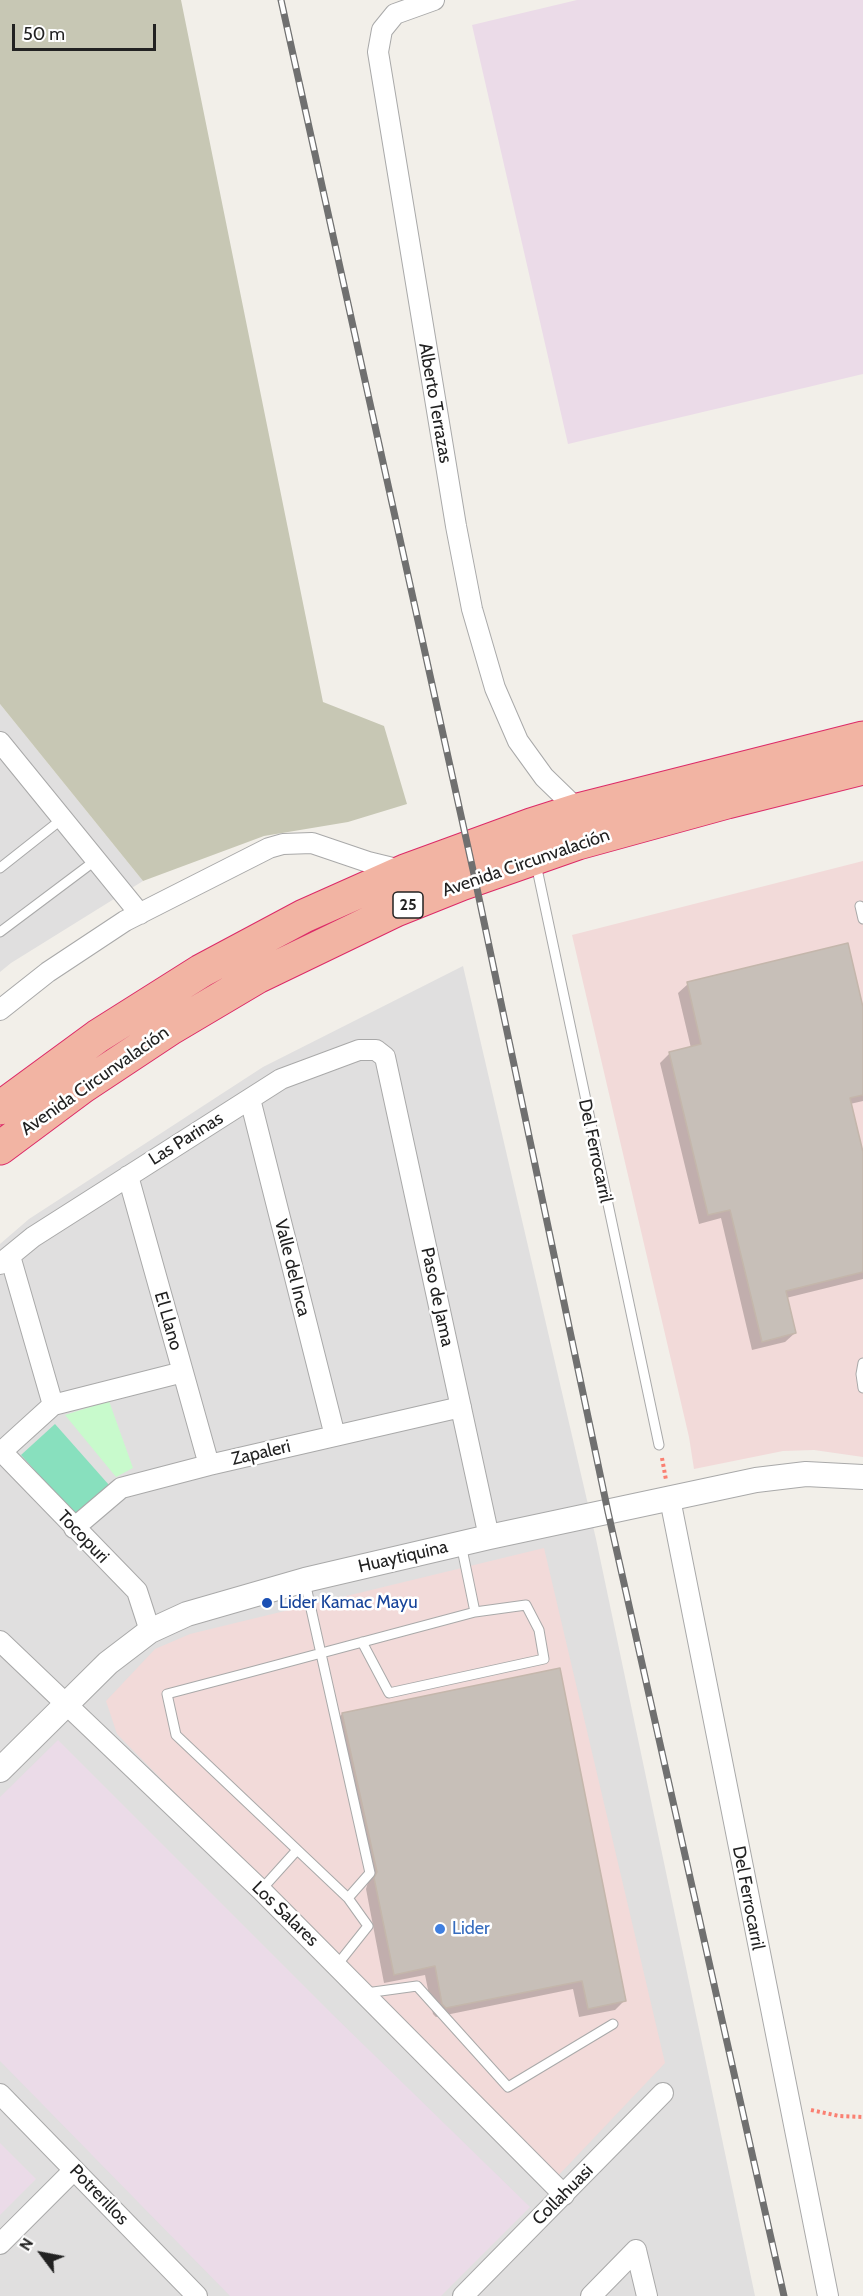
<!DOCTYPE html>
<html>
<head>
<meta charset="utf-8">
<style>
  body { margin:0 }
  #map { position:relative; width:863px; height:2296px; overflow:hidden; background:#f2efe9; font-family:Cabin,sans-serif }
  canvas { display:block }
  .north { position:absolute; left:12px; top:2224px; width:60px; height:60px; -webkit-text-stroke:4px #fff; paint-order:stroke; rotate:302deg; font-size:16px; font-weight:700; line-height:24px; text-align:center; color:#222 }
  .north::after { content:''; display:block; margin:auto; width:21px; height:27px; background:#222; clip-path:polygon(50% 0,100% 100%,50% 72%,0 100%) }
  .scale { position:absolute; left:12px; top:24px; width:144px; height:27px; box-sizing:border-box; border:3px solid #222; border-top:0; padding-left:8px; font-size:18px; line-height:21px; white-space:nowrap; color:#222; -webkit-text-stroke:4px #fff; paint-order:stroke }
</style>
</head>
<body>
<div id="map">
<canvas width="863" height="2296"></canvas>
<div class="north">N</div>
<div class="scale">50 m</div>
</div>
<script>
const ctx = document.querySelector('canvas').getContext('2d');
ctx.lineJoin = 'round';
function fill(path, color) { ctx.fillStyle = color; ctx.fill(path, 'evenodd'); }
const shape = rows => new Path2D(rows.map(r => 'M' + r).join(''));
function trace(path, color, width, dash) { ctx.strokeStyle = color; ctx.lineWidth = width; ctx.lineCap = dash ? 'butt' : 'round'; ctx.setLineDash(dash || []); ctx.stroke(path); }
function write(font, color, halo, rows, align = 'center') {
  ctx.font = font + ' Cabin,sans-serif'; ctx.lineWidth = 5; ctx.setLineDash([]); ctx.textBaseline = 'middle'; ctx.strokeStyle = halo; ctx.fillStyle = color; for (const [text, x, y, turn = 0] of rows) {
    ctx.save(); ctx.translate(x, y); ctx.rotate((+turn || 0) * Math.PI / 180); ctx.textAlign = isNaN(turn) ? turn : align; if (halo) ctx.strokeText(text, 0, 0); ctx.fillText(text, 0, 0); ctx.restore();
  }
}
const residential = shape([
  [0,704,143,881,11,963,0,972],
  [463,966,596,1539,755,2296,0,2296,0,1244,29,1219,263,1067]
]);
const commercial = shape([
  [863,861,863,1457,814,1450,783,1451,694,1469,689,1437,572,935],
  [544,1548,665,2063,555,2179,117,1734,106,1701,155,1649,190,1634]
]);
const industrial = shape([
  [577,0,863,0,863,374,568,444,472,25],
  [58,1740,331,2013,530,2207,441,2296,230,2296,0,2061,0,1797],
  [0,2143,36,2179,0,2215]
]);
const construction = shape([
  [0,0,181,0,323,702,384,726,407,804,348,822,264,836,143,881,0,704]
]);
const park = shape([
  [109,1401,133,1468,116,1477,65,1415]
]);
const pitch = shape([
  [55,1424,109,1485,75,1515,21,1455]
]);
const shadow = shape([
  [688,984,863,1014,863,1101,850,1104,863,1158,863,1279,786,1298,795,1333,785,1342,752,1350,721,1218,699,1224,660,1063,670,1053,691,1048,678,993],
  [342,1714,625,2000,615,2010,579,2017,573,1989,436,2017,433,2014,425,1975,384,1983,366,1889,368,1882,333,1724]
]);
const building = shape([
  [848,943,863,1007,863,1095,850,1098,863,1152,863,1272,786,1291,796,1333,762,1342,730,1210,708,1215,669,1052,701,1044,687,982,848,943],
  [560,1668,626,2001,588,2009,582,1981,446,2008,442,2004,435,1966,394,1975,374,1878,377,1872,342,1713,560,1668]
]);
const path = shape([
  [662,1458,666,1480],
  [811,2110,839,2116,863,2117]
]);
const service = shape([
  [536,864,659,1445],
  [0,868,62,819],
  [860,906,863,919],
  [0,932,96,860],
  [863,1363,861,1374,863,1388],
  [461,1544,475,1612],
  [305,1582,370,1873,348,1898],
  [261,1890,297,1850],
  [337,1965,368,1926,348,1898,176,1735,167,1694,243,1674,475,1612,526,1605,539,1630,544,1659,389,1693,362,1642],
  [366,1993,417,1986,508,2087,613,2024]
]);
const minor = shape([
  [434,0,395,14,382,30,378,52,456,526,472,609,495,688,518,741,544,777,578,810],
  [0,742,140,914],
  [0,1010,48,972,125,921,269,848,283,844,312,843,368,862,405,871],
  [250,1099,335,1436],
  [128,1176,209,1465],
  [10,1256,53,1405],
  [0,1264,33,1237,281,1079,359,1050,376,1050,385,1057,489,1537],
  [1,1451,137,1591,150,1631],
  [0,1453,53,1405,183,1372],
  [670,1499,828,2296],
  [74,1528,121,1488,209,1465,461,1407],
  [0,1641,261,1890,564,2195],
  [0,2094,197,2296],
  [0,2244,74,2170],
  [636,2250,647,2296],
  [463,2296,663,2093],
  [591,2296,636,2250]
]);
const tertiary = shape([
  [0,1770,108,1663,150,1631,187,1614,305,1580,489,1537,756,1480,806,1474,863,1477]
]);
const trunk = shape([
  [0,1108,98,1036,201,971,304,916,405,871,531,825,578,810,863,738],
  [0,1148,82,1087,171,1028,257,977,396,910,461,884,578,843,727,802,863,768]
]);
const rail = shape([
  [281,0,475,879,608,1512,784,2296]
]);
const markers = [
  [267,1603,6,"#1a4fb4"],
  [440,1929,6,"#3f7fe0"]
];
const shields = [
  [408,905,30]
];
const shieldNames = [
  ["25",408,905]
];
const streetNames = [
  ["Alberto Terrazas",435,403,80],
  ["Avenida Circunvalación",526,863,-19],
  ["Avenida Circunvalación",95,1081,-35],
  ["Las Parinas",186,1139,-32],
  ["Del Ferrocarril",595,1151,78],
  ["Valle del Inca",292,1268,76],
  ["Paso de Jama",437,1297,78],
  ["El Llano",168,1321,74],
  ["Zapaleri",261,1453,-13],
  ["Tocopuri",83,1537,46],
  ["Huaytiquina",403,1557,-13],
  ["Del Ferrocarril",748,1898,79],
  ["Los Salares",285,1914,44],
  ["Potrerillos",99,2195,46],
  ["Collahuasi",563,2195,-45]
];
const transitNames = [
  ["Lider Kamac Mayu",279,1603]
];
const shopNames = [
  ["Lider",452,1929]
];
fill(residential, '#e0dfdf');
fill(commercial, '#f2dad9');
fill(industrial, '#ebdbe8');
fill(construction, '#c7c7b4');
fill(park, '#c8facc');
fill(pitch, '#88e0be');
fill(shadow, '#0003');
fill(building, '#c7bfb8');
trace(building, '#c4b6ab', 1.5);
trace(service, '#a9a9a9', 11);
trace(minor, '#a9a9a9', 22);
trace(tertiary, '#a9a9a9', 26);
trace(trunk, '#dc2a67', 35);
trace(path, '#fa8072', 4, [3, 3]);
trace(service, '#fff', 9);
trace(minor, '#fff', 20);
trace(tertiary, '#fff', 24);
trace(trunk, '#f2b4a3', 33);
trace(rail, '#707070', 7);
trace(rail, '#fff', 4.5, [14]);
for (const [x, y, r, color] of markers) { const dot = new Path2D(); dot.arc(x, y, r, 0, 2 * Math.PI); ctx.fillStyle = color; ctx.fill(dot); trace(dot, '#fff', 2); }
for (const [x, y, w] of shields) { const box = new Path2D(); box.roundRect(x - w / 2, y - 13, w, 26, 4.5); ctx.fillStyle = '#fff'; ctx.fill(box); trace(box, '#222', 1.5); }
write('bold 16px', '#222', null, shieldNames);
write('18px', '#222', '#fff', streetNames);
write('18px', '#164399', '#fff', transitNames, 'left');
write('18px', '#366cbe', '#fff', shopNames, 'left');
</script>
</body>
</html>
